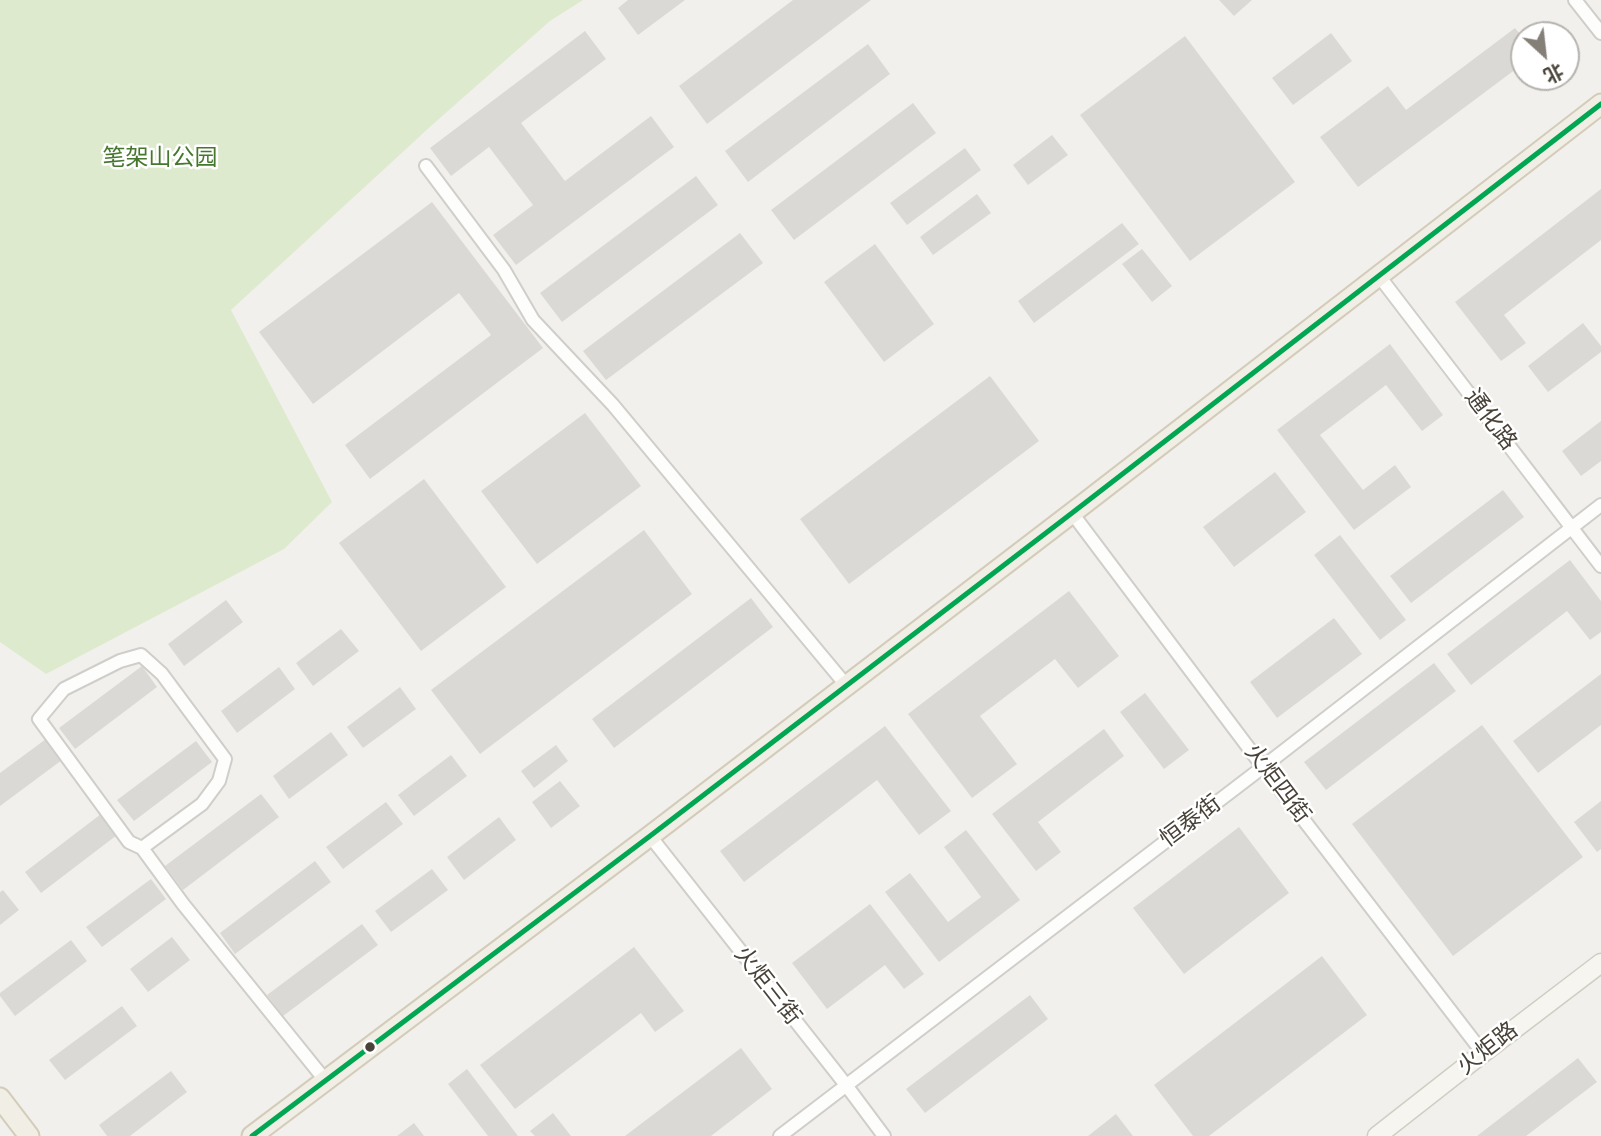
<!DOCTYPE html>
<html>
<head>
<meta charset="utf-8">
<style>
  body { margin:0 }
  #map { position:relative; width:1601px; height:1136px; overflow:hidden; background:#f2f0ec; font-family:"Space Grotesk","Noto Sans SC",sans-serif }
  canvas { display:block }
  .north { position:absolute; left:1510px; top:21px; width:70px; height:70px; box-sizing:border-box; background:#fff; border:2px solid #b6b3af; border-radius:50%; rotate:153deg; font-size:19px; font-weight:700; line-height:28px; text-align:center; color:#484238 }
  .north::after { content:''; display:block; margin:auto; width:24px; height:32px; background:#847f77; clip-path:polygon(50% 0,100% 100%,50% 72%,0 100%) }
</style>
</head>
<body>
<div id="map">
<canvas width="1601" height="1136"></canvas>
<div class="north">北</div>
</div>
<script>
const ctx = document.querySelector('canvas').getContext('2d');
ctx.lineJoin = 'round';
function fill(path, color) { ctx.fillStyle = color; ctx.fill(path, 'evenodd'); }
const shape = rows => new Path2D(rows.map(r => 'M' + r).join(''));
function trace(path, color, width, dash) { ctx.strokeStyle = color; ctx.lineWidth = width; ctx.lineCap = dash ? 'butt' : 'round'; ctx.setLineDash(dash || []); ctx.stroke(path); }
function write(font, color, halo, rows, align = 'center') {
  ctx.font = font + ' "Space Grotesk","Noto Sans SC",sans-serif'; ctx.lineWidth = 5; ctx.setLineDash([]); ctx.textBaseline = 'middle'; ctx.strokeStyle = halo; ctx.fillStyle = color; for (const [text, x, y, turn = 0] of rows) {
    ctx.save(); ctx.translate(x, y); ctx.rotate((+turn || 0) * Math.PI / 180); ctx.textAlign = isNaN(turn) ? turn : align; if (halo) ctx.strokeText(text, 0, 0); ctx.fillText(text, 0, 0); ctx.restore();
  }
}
const green = shape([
  [0,0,583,0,550,21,431,126,231,310,332,502,284,549,46,674,0,642]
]);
const building = shape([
  [628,0,685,0,638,35,618,8],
  [793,0,871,0,707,124,679,86],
  [1219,0,1252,0,1234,16],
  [1515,28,1524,39,1524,63,1358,187,1320,137,1388,86,1406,110],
  [585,31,606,59,521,123,565,181,651,116,674,147,516,265,493,235,533,205,489,147,451,176,430,148],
  [1331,33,1352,61,1293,105,1272,78],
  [1185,36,1295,182,1190,261,1080,115],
  [868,44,890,74,748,182,725,151],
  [913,103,936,133,794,240,771,210],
  [1052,135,1068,155,1028,185,1013,165],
  [965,148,981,170,907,225,890,203],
  [696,176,718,205,562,322,540,293],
  [1601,189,1601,240,1504,315,1526,343,1501,361,1455,302],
  [977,194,991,213,933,255,920,237],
  [432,202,543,348,370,479,345,445,491,335,459,293,313,404,259,332],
  [1122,223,1139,244,1034,323,1018,301],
  [740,233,763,263,606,380,583,351],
  [875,244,934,324,884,362,824,282],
  [1142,249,1172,286,1152,302,1122,264],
  [1583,323,1601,346,1601,352,1548,392,1528,366],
  [1390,344,1443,415,1422,431,1386,385,1320,435,1363,490,1395,465,1411,487,1354,530,1277,430],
  [990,376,1039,441,849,584,800,519],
  [585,413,641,486,537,564,481,491],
  [1601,421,1601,461,1581,476,1562,451],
  [1275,472,1306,512,1234,567,1203,527],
  [424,479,506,587,421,651,339,543],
  [1503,490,1524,517,1411,603,1390,576],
  [644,530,692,594,480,754,431,690],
  [1340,535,1406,620,1380,640,1314,555],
  [1570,560,1601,601,1601,632,1590,640,1567,611,1471,685,1447,654],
  [1069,591,1119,656,1078,688,1055,659,980,716,1017,764,972,798,908,714],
  [751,598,773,627,614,748,592,719],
  [226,600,243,622,184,666,168,644],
  [1334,618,1362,654,1277,718,1250,682],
  [341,629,359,651,313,686,296,663],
  [1434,663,1456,691,1326,790,1304,762],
  [142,666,157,687,75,749,59,728],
  [279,667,295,689,237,733,221,711],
  [1601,674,1601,725,1538,773,1513,741],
  [400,687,416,709,363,748,347,727],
  [1145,693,1189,750,1164,769,1120,712],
  [1482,725,1583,857,1453,956,1352,824],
  [885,726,951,811,919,835,877,780,744,882,720,851],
  [1104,729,1124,756,1038,822,1061,852,1036,871,992,814],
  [331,732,348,755,289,799,273,776],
  [46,739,62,760,0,806,0,773],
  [196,741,212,762,134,821,117,800],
  [556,745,568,761,534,788,521,771],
  [451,755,467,776,414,816,398,795],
  [560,781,580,806,551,828,532,802],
  [261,794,279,817,183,890,165,866],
  [1601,801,1601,849,1597,852,1574,822],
  [386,802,403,824,343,869,326,847],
  [101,814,117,835,41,893,25,872],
  [499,817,516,840,464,880,447,857],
  [1239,827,1289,893,1184,974,1133,908],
  [966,830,1020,900,939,962,885,892,910,873,948,922,981,897,944,847],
  [315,861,331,882,235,954,220,933],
  [432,869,448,890,391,932,375,911],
  [151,879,166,899,102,947,86,927],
  [3,890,19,910,0,925,0,892],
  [870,904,924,974,904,989,885,965,827,1009,792,963],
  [362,924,378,945,283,1016,267,995],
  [172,937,190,960,148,992,130,969],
  [71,940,87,961,15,1016,0,996,0,993],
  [634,947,684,1011,655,1032,641,1013,515,1109,480,1065],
  [1322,956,1367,1015,1209,1136,1193,1136,1154,1085],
  [1030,995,1048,1019,925,1113,906,1089],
  [122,1006,137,1026,65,1080,49,1060],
  [741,1048,772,1089,711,1136,625,1136],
  [1578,1058,1597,1082,1526,1136,1477,1136],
  [467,1069,518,1136,488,1136,448,1084],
  [171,1071,187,1092,130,1136,107,1136,99,1125],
  [553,1113,571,1136,535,1136,530,1131],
  [1116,1114,1133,1136,1088,1136],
  [414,1123,424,1136,397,1136]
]);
const minor = shape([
  [1575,0,1601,33],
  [426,166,504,270,533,320,613,405,846,685],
  [1379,276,1601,566],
  [1072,513,1263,767,1483,1053],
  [650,836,846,1085,884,1136],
  [142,848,202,804,219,781,225,759,162,674,141,655,120,661,64,689,39,719,129,842,142,848,183,904,325,1080],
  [780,1136,1263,767,1601,505]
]);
const secondary = shape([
  [1377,1136,1483,1053,1601,963]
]);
const primary = shape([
  [0,1098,29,1136],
  [252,1136,650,836,1072,513,1601,104]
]);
const bus1 = shape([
  [252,1136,650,836,1072,513,1601,104]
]);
const markers = [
  [370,1047,6,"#484238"]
];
const parkNames = [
  ["笔架山公园",160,159]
];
const streetNames = [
  ["通化路",1490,420,53],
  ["火炬四街",1277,784,53],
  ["恒泰街",1191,822,-37],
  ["火炬三街",767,986,52],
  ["火炬路",1488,1049,-38]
];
fill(green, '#deeace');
fill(building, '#dbd9d5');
trace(minor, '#d0ceca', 16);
trace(secondary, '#d0cdc3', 21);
trace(primary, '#d3ccba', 23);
trace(minor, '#fdfdfc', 12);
trace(secondary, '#f7f5f0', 18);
trace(primary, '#f1eee5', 19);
trace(bus1, '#00a651', 5);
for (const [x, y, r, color] of markers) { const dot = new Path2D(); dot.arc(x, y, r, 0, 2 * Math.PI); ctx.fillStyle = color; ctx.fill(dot); trace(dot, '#fff', 2.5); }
write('23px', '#46772e', '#fff', parkNames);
write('23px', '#484238', '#fff', streetNames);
</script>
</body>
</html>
